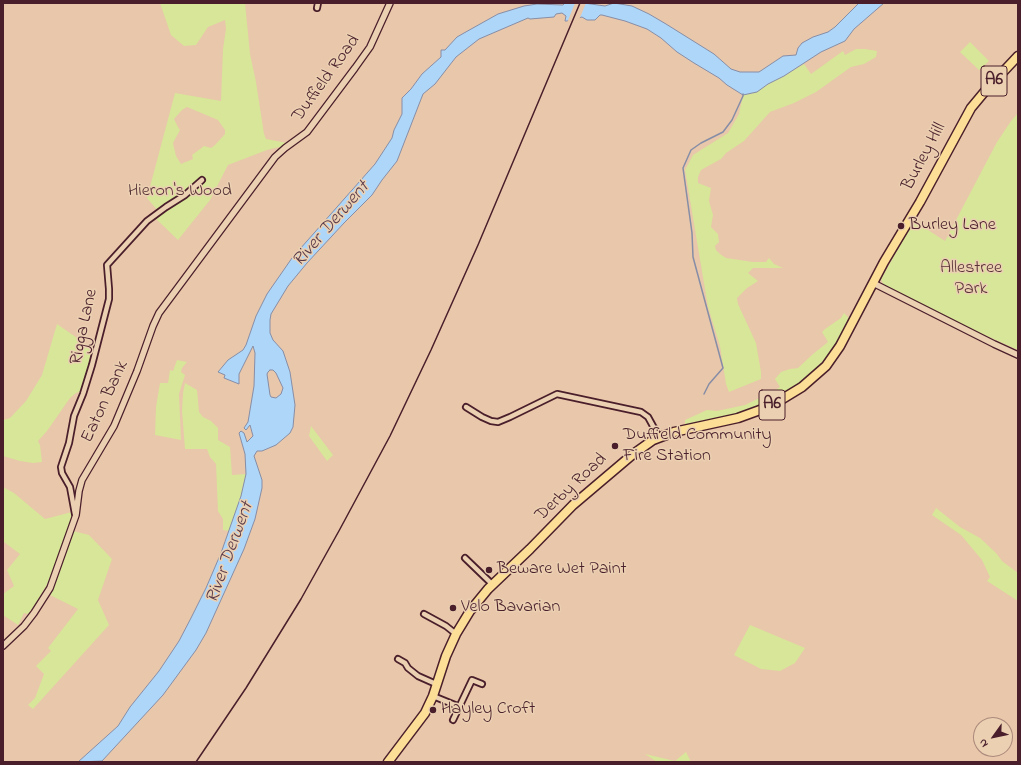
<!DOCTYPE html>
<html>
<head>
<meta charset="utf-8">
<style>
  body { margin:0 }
  #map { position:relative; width:1021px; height:765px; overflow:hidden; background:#e9c7aa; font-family:"Indie Flower",sans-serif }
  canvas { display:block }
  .frame { position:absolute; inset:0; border:4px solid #4a1f2b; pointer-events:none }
  .north { position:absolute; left:973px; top:717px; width:40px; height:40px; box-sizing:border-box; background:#ebd0b2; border:1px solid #ab897c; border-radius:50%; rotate:237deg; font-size:11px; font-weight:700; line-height:16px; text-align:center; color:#4a1f2b }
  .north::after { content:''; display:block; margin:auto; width:14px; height:18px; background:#4a1f2b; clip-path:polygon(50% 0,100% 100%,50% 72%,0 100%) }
</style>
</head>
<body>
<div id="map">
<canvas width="1021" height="765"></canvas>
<div class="frame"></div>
<div class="north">N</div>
</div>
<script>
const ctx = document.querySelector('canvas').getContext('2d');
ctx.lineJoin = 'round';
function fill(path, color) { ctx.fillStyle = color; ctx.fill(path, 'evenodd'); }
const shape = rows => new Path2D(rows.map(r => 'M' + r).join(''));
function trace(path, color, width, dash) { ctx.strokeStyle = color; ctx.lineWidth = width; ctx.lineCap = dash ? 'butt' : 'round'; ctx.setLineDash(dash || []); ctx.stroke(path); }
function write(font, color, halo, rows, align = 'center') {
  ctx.font = font + ' "Indie Flower",sans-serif'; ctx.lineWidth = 3; ctx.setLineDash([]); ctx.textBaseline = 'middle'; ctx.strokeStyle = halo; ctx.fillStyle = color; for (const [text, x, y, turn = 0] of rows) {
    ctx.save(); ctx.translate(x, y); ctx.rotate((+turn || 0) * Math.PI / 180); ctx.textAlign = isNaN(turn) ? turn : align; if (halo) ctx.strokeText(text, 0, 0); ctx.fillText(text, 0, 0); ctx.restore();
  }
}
const green = shape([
  [160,3,245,3,250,54,256,82,264,134,266,139,287,143,280,149,279,147,267,150,228,165,210,200,178,240,153,216,158,211,147,198,175,93,221,101,223,49,226,29,225,20,208,27,196,45,184,46,171,35],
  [187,107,218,120,225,130,225,134,215,145,211,148,204,146,192,155,193,159,181,164,176,156,173,143,180,130,178,127,174,119,182,110],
  [970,42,989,61,979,70,960,52],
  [856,49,865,49,877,51,876,57,864,64,851,67,816,92,794,103,770,112,744,141,726,153,721,159,701,170,698,177,698,183,711,188,709,201,713,215,711,227,718,234,719,242,715,246,716,250,720,254,726,258,753,262,766,262,769,258,774,264,783,268,753,268,748,273,758,281,747,288,737,298,738,304,756,343,761,372,761,379,729,392,726,384,720,346,708,307,685,170,693,155,728,133,739,114,744,91,757,92,768,84,784,76,804,64,811,74,843,51,845,55],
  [1018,113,1018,350,947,318,884,286,881,279,914,221,945,241,997,142,1011,121],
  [844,313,849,318,834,348,813,373,796,386,776,399,743,413,685,425,685,420,707,410,717,411,745,405,774,391,780,387,775,379,781,372,790,369,798,368,813,354,828,342,822,332,825,329,841,318],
  [57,324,93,349,81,391,76,393,70,398,47,431,38,441,40,445,42,462,33,463,20,461,3,456,3,420,10,418,26,401,42,375],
  [177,360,187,362,182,368,181,372,185,375,179,394,181,440,155,435,156,407,160,383,168,383,170,370,173,371],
  [185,383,197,390,199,412,203,417,211,421,218,428,218,440,230,447,232,475,246,474,241,496,229,531,223,530,223,519,218,511,216,464,210,457,207,449,185,449,182,411,183,393],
  [311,426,333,455,327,461,309,436],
  [3,487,14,493,45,519,72,512,71,520,60,553,49,581,35,605,28,614,24,613,18,625,3,615,3,594,14,586,7,570,20,554,4,542,3,543],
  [936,508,960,527,980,538,996,553,1002,561,1018,573,1018,601,987,581,990,577,982,560,961,535,932,515],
  [73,531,89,535,112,559,98,600,109,625,33,709,28,705,35,698,44,674,36,666,51,651,48,648,78,609,50,595,64,560],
  [750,625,805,648,795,663,780,671,761,669,734,655],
  [686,752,691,762,657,762,645,754,675,761]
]);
const water = shape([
  [565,3,584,3,605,6,614,3,632,6,649,14,666,24,714,54,731,69,740,72,759,72,783,56,796,55,798,48,802,43,813,37,828,32,835,27,859,3,884,3,854,29,845,41,821,52,784,76,768,84,757,92,743,95,727,85,719,78,694,63,677,52,661,38,647,29,625,21,602,15,600,15,595,20,587,20,582,17,567,21,565,21,566,16,562,13,556,14,554,17,530,19,528,18,479,39,456,57,435,84,423,94,397,161,382,180,372,195,344,223,307,263,288,286,271,314,270,320,270,333,273,340,283,351,290,372,295,405,293,427,290,433,276,445,262,451,257,451,254,456,262,480,262,488,255,519,244,549,206,633,196,650,163,695,102,761,78,762,118,726,130,707,159,671,179,641,191,618,206,588,221,553,241,496,246,474,245,454,239,433,241,431,244,433,247,442,253,436,250,425,246,430,244,428,248,422,254,386,255,353,253,346,239,374,239,384,224,378,225,375,218,372,228,360,243,350,246,345,256,316,267,294,292,258,375,164,392,138,394,130,402,114,402,98,411,89,422,74,441,57,441,50,445,50,457,37,464,33,498,14,524,6,537,4,563,5,565,3],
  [270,370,273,370,276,373,283,388,281,394,276,398,271,397,270,395,267,374,268,372,270,370]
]);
const pier = shape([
  [575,3,586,3,579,20,567,23]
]);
const stream = shape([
  [704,394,709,384,723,368,693,257,692,233,683,168,691,150,701,143,723,132,732,120,743,96,743,94]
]);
const minor = shape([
  [317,8,318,3],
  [466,407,482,417,491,421,498,422,510,417,557,394,641,412,648,417,659,437],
  [75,514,70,487,62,473,61,467,69,443,74,416,83,394,92,365,109,299,109,289,107,265,147,221,166,207,185,195,202,180],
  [465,558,492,584],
  [424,614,446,626,456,634],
  [398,659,405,663,408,668,418,676,436,684],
  [433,696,460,707],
  [453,720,472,680,482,684]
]);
const tertiary = shape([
  [873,283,994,344,1018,355],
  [3,646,24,626,34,613,50,588,76,515,79,491,82,480,114,426,137,371,153,326,159,313,275,157,285,148,307,132,355,68,370,47,390,3]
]);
const trunk = shape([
  [388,762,425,713,433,696,446,656,456,634,470,611,488,589,530,549,573,505,632,455,653,440,674,432,738,418,760,410,779,401,802,387,826,366,840,346,884,262,920,202,971,108,986,90,1018,56]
]);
const rail = shape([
  [196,762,246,688,301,599,340,529,390,436,431,350,478,245,580,3]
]);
const markers = [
  [901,226,4,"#4a1f2b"],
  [615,446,4,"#4a1f2b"],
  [489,570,4,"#4a1f2b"],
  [453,608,4,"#4a1f2b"],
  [433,710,4,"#4a1f2b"]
];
const shields = [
  [994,81,26],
  [772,405,26]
];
const shieldNames = [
  ["A6",994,81],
  ["A6",772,405]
];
const streetNames = [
  ["Duffield Road",327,79,-54],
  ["Burley Hill",925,157,-62],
  ["Rigga Lane",85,327,-78],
  ["Eaton Bank",106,402,-65],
  ["Derby Road",572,488,-43]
];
const parkNames = [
  ["Hieron's Wood",180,192],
  ["Allestree",971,269],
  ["Park",971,290]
];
const poiNames = [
  ["Burley Lane",909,226],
  ["Duffield Community",623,436],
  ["Fire Station",623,457],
  ["Beware Wet Paint",497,570],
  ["Velo Bavarian",461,608],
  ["Hayley Croft",441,710]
];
const waterNames = [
  ["River Derwent",332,225,-49],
  ["River Derwent",231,553,-70]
];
fill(green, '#d7e699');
fill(water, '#aed6f8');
trace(water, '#868da6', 1);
fill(pier, '#e9c7aa');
trace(stream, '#868da6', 1.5);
trace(minor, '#4a1f2b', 8);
trace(tertiary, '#4a1f2b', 8);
trace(trunk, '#4a1f2b', 11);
trace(minor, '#ebd0b2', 4.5);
trace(tertiary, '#ebd0b2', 5.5);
trace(trunk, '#fcde96', 8);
trace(rail, '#4a1f2b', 1.5);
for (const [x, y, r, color] of markers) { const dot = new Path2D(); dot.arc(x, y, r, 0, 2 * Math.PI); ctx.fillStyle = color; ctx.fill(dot); trace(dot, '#ebd0b2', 1.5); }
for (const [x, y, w] of shields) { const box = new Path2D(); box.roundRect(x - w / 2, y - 15, w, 30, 3); ctx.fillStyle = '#ebd0b2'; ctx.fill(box); trace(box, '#4a1f2b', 1); }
write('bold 17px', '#4a1f2b', null, shieldNames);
write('18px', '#4a1f2b', '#ebd0b2', streetNames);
write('18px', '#583336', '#ebd0b2', parkNames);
write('18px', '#4a1f2b', '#ebd0b2', poiNames, 'left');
write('italic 19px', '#593a4a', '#ebd0b2', waterNames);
</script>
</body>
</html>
